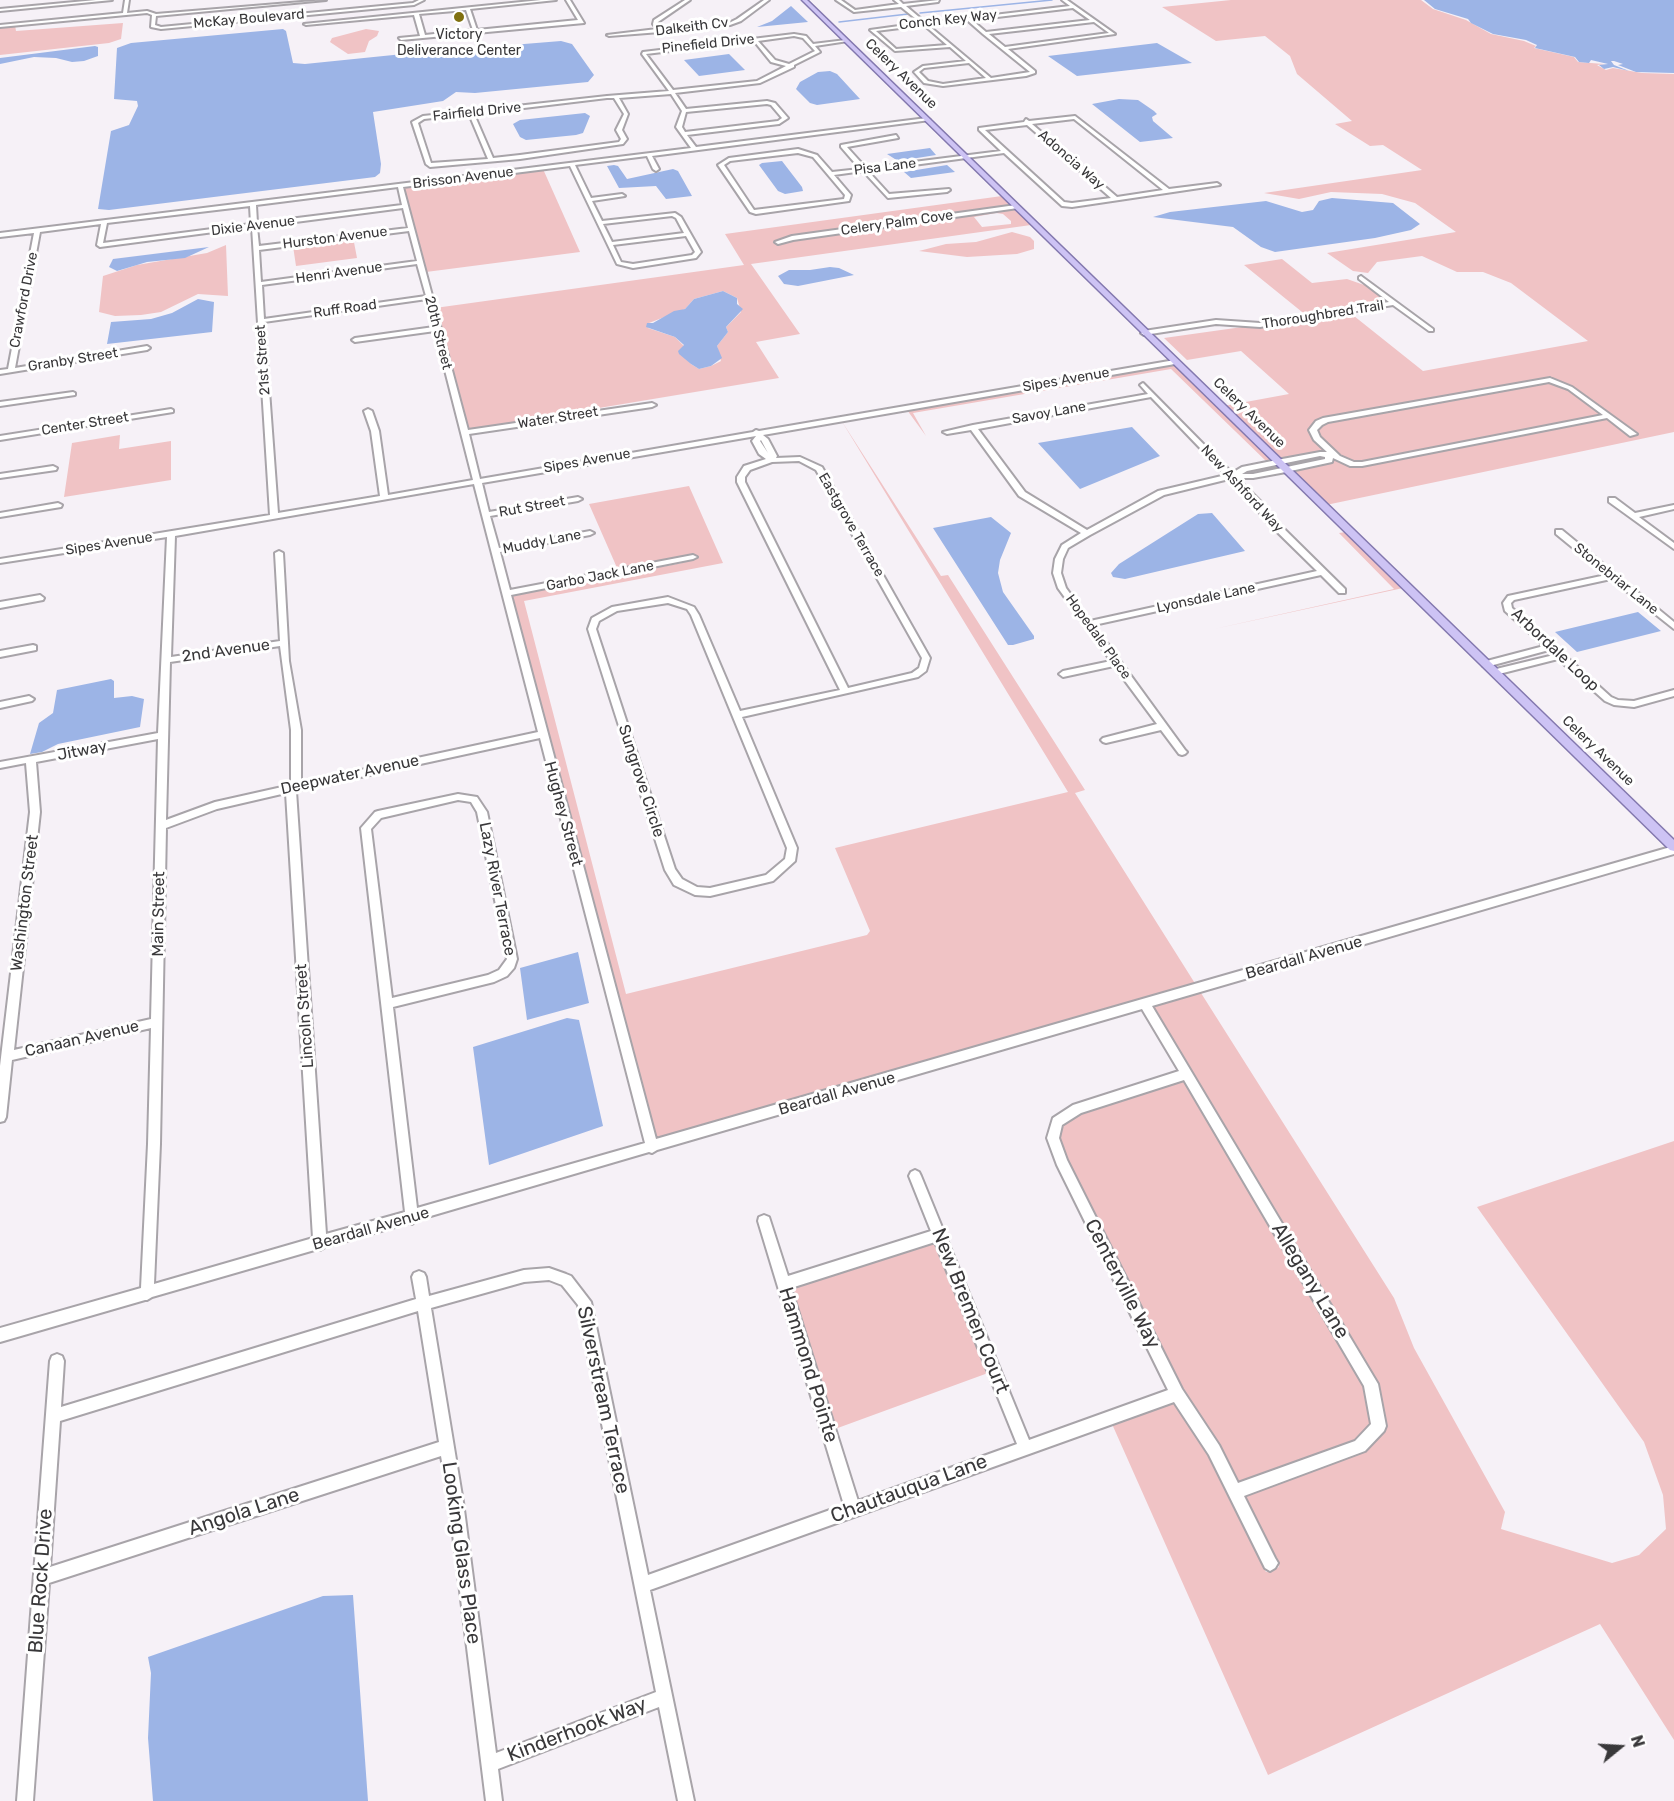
<!DOCTYPE html>
<html>
<head>
<meta charset="utf-8">
<style>
  body { margin:0 }
  #map { position:relative; width:1674px; height:1801px; overflow:hidden; background:#f6f1f7; font-family:Rubik,sans-serif }
  canvas { display:block }
  .north { position:absolute; left:1590px; top:1717px; width:60px; height:60px; -webkit-text-stroke:4px #fff; paint-order:stroke; rotate:72deg; font-size:16px; font-weight:700; line-height:24px; text-align:center; color:#39383a }
  .north::after { content:''; display:block; margin:auto; width:21px; height:27px; background:#39383a; clip-path:polygon(50% 0,100% 100%,50% 72%,0 100%) }
</style>
</head>
<body>
<div id="map">
<canvas width="1674" height="1801"></canvas>
<div class="north">N</div>
</div>
<script>
const ctx = document.querySelector('canvas').getContext('2d');
ctx.lineJoin = 'round';
function fill(path, color) { ctx.fillStyle = color; ctx.fill(path, 'evenodd'); }
const shape = rows => new Path2D(rows.map(r => 'M' + r).join(''));
function trace(path, color, width, dash) { ctx.strokeStyle = color; ctx.lineWidth = width; ctx.lineCap = dash ? 'butt' : 'round'; ctx.setLineDash(dash || []); ctx.stroke(path); }
function write(font, color, halo, rows, align = 'center') {
  ctx.font = font + ' Rubik,sans-serif'; ctx.lineWidth = 6; ctx.setLineDash([]); ctx.textBaseline = 'middle'; ctx.strokeStyle = halo; ctx.fillStyle = color; for (const [text, x, y, turn = 0] of rows) {
    ctx.save(); ctx.translate(x, y); ctx.rotate((+turn || 0) * Math.PI / 180); ctx.textAlign = isNaN(turn) ? turn : align; if (halo) ctx.strokeText(text, 0, 0); ctx.fillText(text, 0, 0); ctx.restore();
  }
}
const green = shape([
  [1231,0,1421,0,1433,9,1466,20,1491,34,1524,41,1536,46,1534,48,1574,57,1578,62,1604,64,1606,64,1597,65,1606,70,1613,68,1642,73,1674,74,1674,432,1326,505,1224,406,1289,394,1241,351,1187,360,1164,338,1349,312,1423,371,1588,341,1511,283,1483,272,1457,272,1422,256,1377,262,1368,273,1353,271,1327,253,1456,232,1415,203,1382,194,1331,192,1299,199,1264,193,1422,170,1383,145,1370,146,1335,124,1352,121,1297,74,1290,56,1265,36,1216,41,1162,7],
  [123,23,121,39,109,43,0,55,0,26,15,25,16,31],
  [366,29,379,31,377,36,369,41,365,52,348,54,330,42,332,38],
  [543,169,580,252,426,272,403,186],
  [1002,196,1012,206,791,237,775,242,778,244,793,239,1014,208,1031,225,751,264,800,334,756,342,779,378,467,430,435,308,744,265,725,234],
  [996,213,1003,214,1011,221,1011,224,982,227,974,217],
  [723,291,737,298,741,312,726,327,728,332,717,346,721,361,711,366,699,369,691,364,684,355,684,346,675,337,648,328,649,323,685,309,694,299],
  [1012,232,1030,237,1034,241,1034,249,1017,254,967,257,919,251,946,244,976,242],
  [353,237,357,258,296,266,293,246],
  [226,245,228,296,198,294,161,312,141,315,115,316,99,312,103,276,137,265,207,253],
  [1282,259,1312,283,1347,279,1367,286,1388,303,1307,316,1244,265],
  [1174,365,1276,464,1267,462,1171,369,913,413,926,436,907,410],
  [841,420,941,576,948,575,1085,790,1075,793,1196,985,656,1142,511,595,682,563,698,557,694,554,618,570,589,504,689,486,723,563,524,601,626,994,867,935,870,931,835,848,1068,792],
  [120,435,119,449,171,441,171,480,64,497,72,443],
  [1346,532,1403,588,1214,629,1394,589,1339,533],
  [1201,993,1394,1298,1414,1348,1505,1512,1501,1529,1612,1563,1639,1555,1666,1529,1663,1495,1644,1442,1477,1207,1674,1141,1674,1740,1600,1624,1268,1775,1112,1424,1175,1402,1208,1453,1266,1572,1279,1567,1245,1496,1364,1452,1386,1426,1377,1382,1152,1007],
  [1183,1080,1365,1385,1371,1423,1355,1440,1239,1483,1204,1420,1183,1391,1067,1160,1060,1138,1063,1125,1080,1113],
  [935,1242,988,1373,835,1429,791,1287]
]);
const water = shape([
  [1424,0,1674,0,1674,73,1636,72,1618,65,1623,64,1614,61,1611,61,1614,65,1629,71,1613,67,1604,69,1599,65,1608,64,1591,60,1589,63,1579,62,1575,57,1535,48,1537,45,1526,40,1493,34,1471,23,1468,19,1435,9],
  [791,6,808,22,757,27,772,21],
  [283,29,286,31,293,63,305,64,462,48,480,53,524,44,561,41,572,44,594,75,588,82,475,93,456,92,443,101,373,112,381,164,380,173,375,177,109,210,98,209,111,131,129,125,138,106,137,101,114,99,117,48,131,43],
  [1157,43,1192,63,1077,76,1048,56],
  [95,46,98,47,98,56,84,61,72,62,56,58,34,57,0,64,0,58],
  [729,54,745,70,699,76,684,60],
  [830,71,837,74,860,99,817,105,810,103,796,89,800,82,818,72],
  [1119,99,1138,100,1154,111,1157,114,1152,117,1153,121,1173,138,1140,142,1092,104],
  [585,113,590,116,583,133,576,135,526,140,520,137,513,124,520,120],
  [930,148,936,155,898,161,887,154],
  [782,161,802,187,803,191,785,194,778,191,759,165,762,163],
  [614,165,618,166,627,179,673,169,678,171,692,196,666,199,656,186,619,188,607,166],
  [947,165,955,172,911,178,904,172],
  [1332,198,1393,203,1420,224,1411,230,1375,238,1275,252,1261,247,1233,227,1153,217,1170,212,1266,201,1302,212,1313,210,1319,201],
  [209,247,185,258,147,262,117,271,109,267,113,259],
  [830,267,839,268,854,275,798,286,784,284,778,276,789,270,810,270],
  [723,291,737,298,737,304,743,309,726,327,728,332,717,346,722,358,711,366,699,369,691,364,679,354,678,351,684,345,675,337,646,327,647,323,653,323,674,311,685,309,694,299],
  [198,299,214,302,212,332,107,344,111,322,151,319,172,313],
  [1132,427,1160,456,1080,489,1038,443],
  [1212,513,1245,551,1125,579,1113,577,1111,573,1119,564,1198,514],
  [991,517,1011,533,1000,560,998,573,1003,592,1034,636,1034,639,1013,645,1008,645,933,528],
  [1638,612,1661,631,1577,652,1555,632],
  [111,679,114,681,114,698,132,696,144,699,140,727,58,744,42,752,30,754,39,723,53,713,57,690],
  [578,952,589,1003,527,1020,520,968],
  [567,1018,579,1020,603,1126,489,1165,473,1047],
  [353,1595,368,1801,153,1801,148,1738,151,1673,148,1657,323,1596]
]);
const stream = shape([
  [920,13,1052,0],
  [839,22,908,14]
]);
const minor = shape([
  [96,0,112,0,0,11,0,9,96,0],
  [125,0,129,0,127,13,147,11,156,14,326,0,156,16,155,25,161,27,413,3,419,0,424,0,414,5,161,29,151,27,152,15,147,13,0,27,0,25,123,13,125,0],
  [541,0,556,0,470,9,477,30,578,20,566,0,570,0,584,23,401,40,399,38,420,36,414,15,306,25,304,24,541,0],
  [466,10,473,30,425,35,419,14,466,10],
  [685,0,690,0,658,22,657,24,661,29,729,23,737,19,764,0,769,0,741,21,730,25,660,32,609,36,607,35,657,29,653,24,654,20,685,0],
  [836,0,841,0,855,10,899,4,894,0,899,0,903,4,939,0,938,2,906,6,926,23,1070,6,1062,0,1067,0,1115,34,1008,49,1035,71,1035,73,1026,76,943,86,924,83,914,72,923,66,966,61,950,47,895,51,870,30,921,23,901,7,854,12,836,0],
  [1073,8,1090,20,986,32,972,20,1073,8],
  [967,20,983,34,1030,72,991,78,928,25,967,20],
  [1094,22,1109,33,1005,47,989,34,1094,22],
  [924,25,947,45,896,49,876,31,924,25],
  [969,63,986,78,943,84,928,81,919,72,924,68,969,63],
  [794,34,806,36,813,44,846,40,848,41,815,46,820,52,794,65,794,67,760,83,675,93,686,109,767,101,775,103,788,118,779,124,687,135,696,147,927,118,930,120,652,156,659,169,656,171,653,169,647,156,575,165,591,198,622,194,625,196,592,201,602,221,675,213,681,217,701,252,696,258,633,268,617,264,570,166,403,187,468,430,652,403,656,405,652,407,469,434,480,479,753,432,756,430,759,431,1175,360,1178,362,1175,364,763,435,768,439,777,456,776,458,800,457,822,467,930,658,926,671,918,677,742,717,797,848,795,861,773,881,710,896,695,895,674,885,665,870,588,629,592,618,612,607,668,597,694,607,699,615,740,711,840,690,737,482,737,477,744,466,766,459,759,454,752,441,756,436,482,483,489,512,578,497,582,499,578,501,490,516,499,548,590,531,594,533,590,535,500,552,510,590,693,555,697,557,693,559,511,595,656,1139,1674,846,1674,854,1152,1006,1378,1384,1386,1426,1384,1431,1365,1451,1244,1496,1275,1558,1278,1563,1275,1568,1270,1571,1265,1568,1209,1455,1174,1402,650,1590,694,1801,678,1801,659,1707,498,1769,502,1801,486,1801,449,1502,441,1456,49,1583,33,1801,17,1801,50,1361,52,1356,57,1354,62,1356,64,1361,61,1407,416,1299,412,1277,414,1273,419,1271,424,1273,426,1277,429,1296,524,1270,549,1268,566,1274,571,1276,591,1302,648,1575,844,1505,758,1221,759,1217,764,1215,769,1217,788,1276,931,1231,909,1176,911,1172,915,1170,919,1172,921,1176,1029,1440,1168,1390,1057,1165,1047,1138,1053,1118,1073,1105,1179,1071,1142,1009,657,1150,652,1153,649,1152,417,1220,412,1224,409,1223,325,1247,320,1250,318,1249,152,1297,147,1300,145,1300,0,1342,0,1328,141,1288,148,1144,151,1028,12,1060,6,1117,4,1121,0,1122,0,1066,30,812,26,763,0,768,0,762,158,733,167,537,0,563,0,559,270,515,252,227,100,247,97,245,101,224,40,232,15,368,147,346,150,348,147,350,0,374,0,370,8,369,34,233,0,237,0,233,691,148,676,127,682,111,671,94,619,98,628,114,622,130,627,139,623,144,520,159,430,167,426,164,412,122,423,116,471,111,607,96,669,91,642,54,643,52,794,34],
  [794,36,803,38,815,51,789,64,775,60,758,41,794,36],
  [754,41,771,62,786,66,757,81,673,90,646,54,754,41],
  [607,98,614,98,624,114,616,130,621,139,619,142,520,155,493,158,474,114,607,98],
  [767,104,771,105,782,118,778,121,685,132,682,127,686,112,767,104],
  [469,114,488,159,431,163,418,123,424,119,469,114],
  [398,187,402,205,257,223,256,205,398,187],
  [250,206,251,224,103,243,107,223,250,206],
  [403,208,408,228,259,246,257,227,403,208],
  [672,216,676,218,684,233,612,242,603,224,672,216],
  [409,231,417,261,261,282,259,250,409,231],
  [686,236,695,252,692,255,633,264,621,262,613,245,686,236],
  [417,264,426,296,264,319,262,285,417,264],
  [427,299,434,327,355,338,352,340,355,342,435,331,473,480,388,495,379,431,372,411,368,409,364,411,371,431,380,496,278,513,264,322,427,299],
  [761,440,768,453,760,441,761,440],
  [799,461,816,470,922,658,919,668,912,673,848,688,745,482,745,477,750,470,772,462,799,461],
  [474,484,538,732,301,783,301,730,289,661,283,553,279,551,275,553,280,641,171,657,175,536,474,484],
  [668,603,687,609,691,615,787,848,785,859,766,875,710,888,697,887,682,879,675,869,596,629,599,621,617,611,668,603],
  [280,646,291,730,291,785,215,802,166,820,170,662,280,646],
  [540,738,645,1143,417,1208,393,1007,494,982,507,976,514,968,517,959,487,812,477,797,458,794,378,811,375,812,361,828,405,1212,326,1234,296,791,540,738],
  [158,739,151,1019,14,1050,40,812,36,762,158,739],
  [286,793,313,1238,154,1284,160,1144,166,828,217,809,286,793],
  [458,800,471,802,477,812,507,959,499,970,488,975,392,998,371,829,381,818,458,800],
  [1184,1080,1364,1386,1371,1424,1355,1441,1238,1483,1219,1445,1182,1389,1067,1160,1059,1138,1062,1125,1081,1113,1184,1080],
  [935,1242,1017,1444,858,1501,791,1288,935,1242],
  [549,1280,562,1285,578,1305,656,1692,496,1753,463,1502,431,1308,524,1282,549,1280],
  [418,1311,439,1442,50,1567,60,1421,418,1311],
  [1075,116,1169,189,1217,183,1220,185,1072,207,1062,206,1004,153,868,171,889,194,949,189,950,190,947,192,888,198,863,171,834,175,851,195,849,201,756,214,750,212,718,165,729,158,798,149,817,155,832,172,860,169,841,147,841,145,896,135,898,138,847,147,866,168,1001,151,979,130,979,128,1024,122,1026,119,1029,121,1075,116],
  [1074,119,1163,190,1117,197,1032,124,1074,119],
  [1027,125,1111,198,1072,203,1064,202,985,130,1027,125],
  [798,153,813,157,845,195,844,199,754,210,724,165,730,161,798,153],
  [1016,205,1019,207,1018,208,793,240,778,244,775,242,792,236,1016,205],
  [1361,276,1433,329,1433,331,1429,331,1393,305,1260,327,1216,324,1144,335,1141,333,1144,331,1216,320,1260,323,1389,302,1359,279,1359,277,1361,276],
  [1550,378,1572,387,1637,434,1630,436,1607,418,1362,466,1350,466,1333,458,1332,462,1286,472,1253,478,1237,478,1261,502,1271,516,1345,589,1345,593,1339,593,1321,575,1094,625,1185,750,1187,752,1185,754,1182,755,1179,754,1161,730,1106,743,1103,742,1101,740,1103,738,1157,724,1114,666,1063,677,1059,674,1063,671,1111,661,1058,588,1053,573,1055,559,1062,545,1081,533,1019,496,971,430,947,434,943,432,973,425,1148,394,1140,385,1143,383,1232,473,1242,467,1277,460,1320,452,1327,452,1314,440,1309,430,1316,421,1323,418,1550,378],
  [1549,382,1568,389,1603,415,1362,462,1354,462,1340,456,1320,437,1317,430,1322,425,1328,422,1549,382],
  [1151,397,1226,475,1158,491,1087,530,1025,492,978,429,1151,397],
  [1320,456,1325,457,1325,459,1253,474,1242,474,1247,471,1320,456],
  [1229,479,1255,506,1265,520,1317,571,1090,621,1066,588,1061,573,1063,559,1068,548,1090,535,1164,495,1229,479],
  [73,392,75,393,75,395,0,406,0,402,73,392],
  [171,409,173,410,173,412,0,440,0,436,171,409],
  [53,466,57,468,56,470,0,478,0,474,53,466],
  [1609,498,1615,498,1635,513,1674,505,1674,509,1639,517,1674,543,1674,549,1609,502,1609,498],
  [58,503,62,505,61,507,0,517,0,513,58,503],
  [1556,530,1562,530,1674,622,1674,629,1611,579,1514,600,1511,603,1512,608,1611,697,1618,700,1634,701,1674,690,1674,696,1634,707,1614,705,1605,701,1558,659,1495,675,1491,672,1492,670,1554,655,1549,650,1486,667,1483,666,1483,662,1544,646,1505,611,1503,603,1508,596,1606,575,1556,534,1556,530],
  [40,595,44,598,43,600,0,608,0,602,40,595],
  [33,645,36,646,36,650,0,657,0,651,33,645],
  [29,696,34,699,32,701,0,708,0,702,29,696]
]);
const major = shape([
  [802,0,807,0,1674,840,1674,851,1670,850,802,0]
]);
const markers = [
  [459,17,6,"#807010"]
];
const farStreetnames = [
  ["McKay Boulevard",249,19,-5],
  ["Conch Key Way",948,20,-6],
  ["Dalkeith Cv",692,27,-7],
  ["Pinefield Drive",708,44,-6],
  ["Celery Avenue",901,74,44],
  ["Fairfield Drive",477,112,-6],
  ["Adoncia Way",1071,160,41],
  ["Pisa Lane",885,167,-7],
  ["Brisson Avenue",463,178,-7],
  ["Celery Palm Cove",897,223,-8],
  ["Dixie Avenue",253,226,-7],
  ["Hurston Avenue",335,238,-7],
  ["Henri Avenue",339,273,-8],
  ["Crawford Drive",24,300,-79],
  ["Ruff Road",345,309,-8],
  ["Thoroughbred Trail",1323,315,-9],
  ["20th Street",438,333,76],
  ["Granby Street",73,360,-9],
  ["21st Street",263,360,-94],
  ["Sipes Avenue",1066,380,-10],
  ["Savoy Lane",1049,413,-10],
  ["Celery Avenue",1249,413,44],
  ["Water Street",558,418,-9],
  ["Center Street",85,424,-9],
  ["Sipes Avenue",587,461,-10],
  ["New Ashford Way",1242,489,47],
  ["Rut Street",532,507,-10],
  ["Eastgrove Terrace",851,525,60],
  ["Muddy Lane",542,542,-11],
  ["Sipes Avenue",109,544,-9],
  ["Garbo Jack Lane",600,576,-11],
  ["Stonebriar Lane",1616,579,39],
  ["Lyonsdale Lane",1206,598,-12],
  ["Hopedale Place",1098,637,54],
  ["Celery Avenue",1598,751,44]
];
const farPoinames = [
  ["Victory",459,35],
  ["Deliverance Center",459,51]
];
const streetNames = [
  ["Arbordale Loop",1555,650,43],
  ["2nd Avenue",226,651,-8],
  ["Jitway",82,751,-11],
  ["Deepwater Avenue",350,775,-12],
  ["Sungrove Circle",641,781,72],
  ["Hughey Street",563,814,75],
  ["Lazy River Terrace",497,889,79],
  ["Washington Street",25,903,-83],
  ["Main Street",159,914,-89],
  ["Beardall Avenue",1304,958,-16],
  ["Lincoln Street",305,1016,-94],
  ["Canaan Avenue",82,1039,-13],
  ["Beardall Avenue",837,1094,-16],
  ["Beardall Avenue",371,1229,-16]
];
const nearStreetnames = [
  ["Allegany Lane",1310,1281,59],
  ["Centerville Way",1122,1284,63],
  ["New Bremen Court",970,1311,68],
  ["Hammond Pointe",808,1365,73],
  ["Silverstream Terrace",603,1400,78],
  ["Chautauqua Lane",909,1489,-20],
  ["Angola Lane",244,1512,-18],
  ["Looking Glass Place",461,1553,82],
  ["Blue Rock Drive",41,1581,-86],
  ["Kinderhook Way",577,1730,-21]
];
fill(green, '#f0c3c5');
fill(water, '#9cb4e6');
trace(stream, '#9cb4e6', 1.5);
trace(minor, '#a8a4a9', 4);
trace(major, '#8378ae', 3);
fill(minor, '#fff');
fill(major, '#cdc3f4');
for (const [x, y, r, color] of markers) { const dot = new Path2D(); dot.arc(x, y, r, 0, 2 * Math.PI); ctx.fillStyle = color; ctx.fill(dot); trace(dot, '#fff', 2); }
write('14px', '#39383a', '#fff', farStreetnames);
write('14px', '#39383a', '#fff', farPoinames);
write('16px', '#39383a', '#fff', streetNames);
write('20px', '#39383a', '#fff', nearStreetnames);
</script>
</body>
</html>
